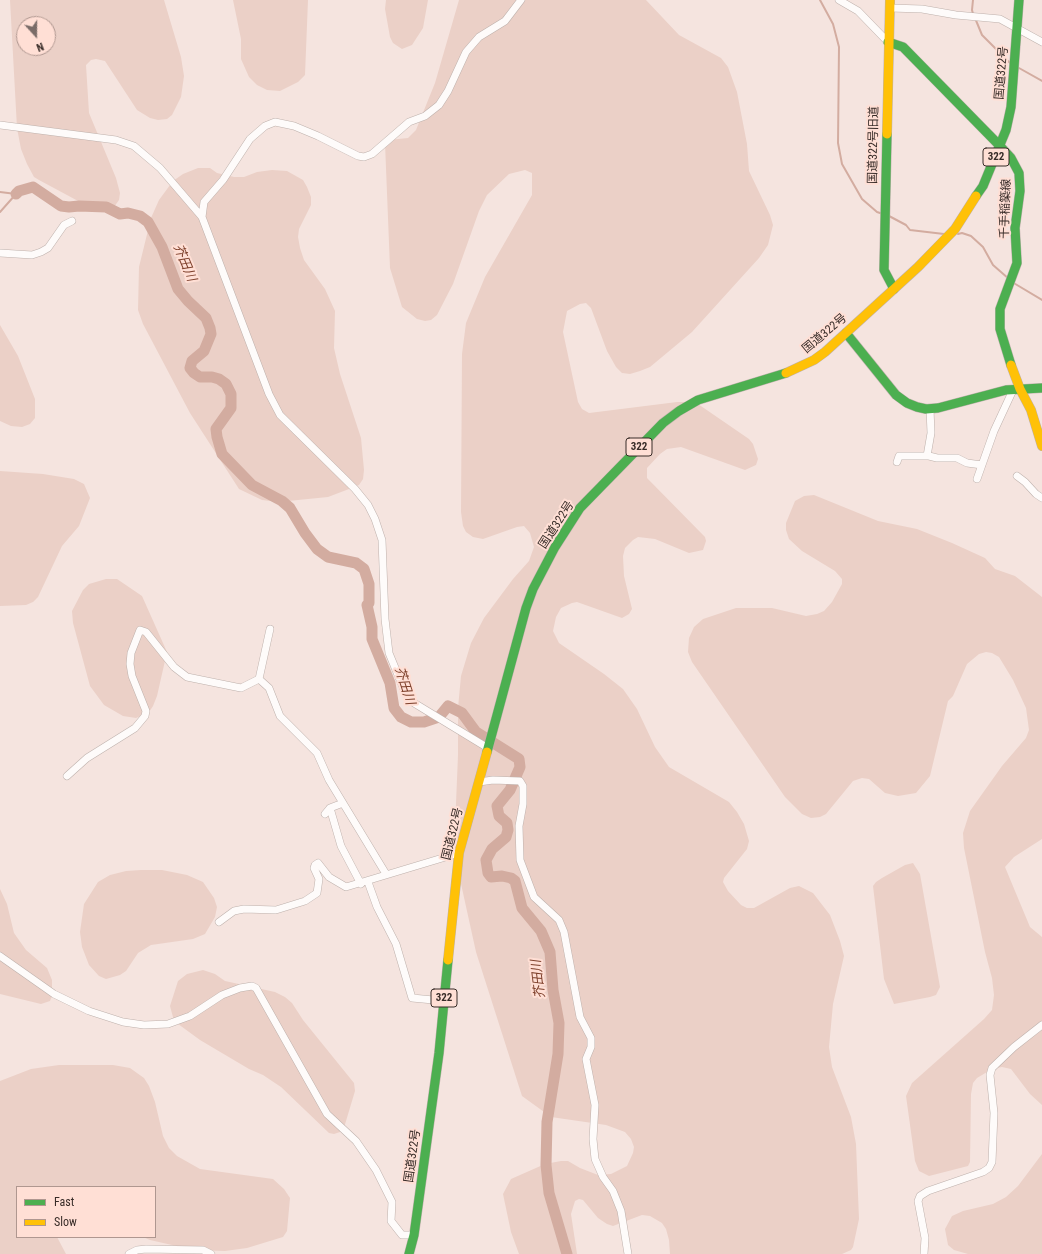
<!DOCTYPE html>
<html>
<head>
<meta charset="utf-8">
<style>
  body { margin:0 }
  #map { position:relative; width:1042px; height:1254px; overflow:hidden; background:#f5e4df; font-family:"Roboto Condensed",sans-serif }
  canvas { display:block }
  .legend { position:absolute; left:16px; top:1186px; width:140px; height:52px; box-sizing:border-box; background:#ffdfd5; border:1px solid #af9790; margin:0; padding:5px 7px; list-style:none; font-size:12px; color:#382c28 }
  .legend li { display:flex; align-items:center; gap:8px; height:20px }
  .legend b { width:20px; border:1px solid #af9790 }
  .north { position:absolute; left:16px; top:16px; width:40px; height:40px; box-sizing:border-box; background:#ffdfd5; border:1px solid #af9790; border-radius:50%; rotate:159deg; font-size:11px; font-weight:700; line-height:16px; text-align:center; color:#382c28 }
  .north::after { content:''; display:block; margin:auto; width:14px; height:18px; background:#7a6c68; clip-path:polygon(50% 0,100% 100%,50% 72%,0 100%) }
</style>
</head>
<body>
<div id="map">
<canvas width="1042" height="1254"></canvas>
<ul class="legend">
<li><b style="height:5px;background:#4caf50"></b>Fast</li>
<li><b style="height:5px;background:#ffc107"></b>Slow</li>
</ul>
<div class="north">N</div>
</div>
<script>
const ctx = document.querySelector('canvas').getContext('2d');
ctx.lineJoin = 'round';
function fill(path, color) { ctx.fillStyle = color; ctx.fill(path, 'evenodd'); }
const shape = rows => new Path2D(rows.map(r => 'M' + r).join(''));
function trace(path, color, width, dash) { ctx.strokeStyle = color; ctx.lineWidth = width; ctx.lineCap = dash ? 'butt' : 'round'; ctx.setLineDash(dash || []); ctx.stroke(path); }
function write(font, color, halo, rows, align = 'center') {
  ctx.font = font + ' "Roboto Condensed","Noto Sans JP",sans-serif'; ctx.lineWidth = 4; ctx.setLineDash([]); ctx.textBaseline = 'middle'; ctx.strokeStyle = halo; ctx.fillStyle = color; for (const [text, x, y, turn = 0] of rows) {
    ctx.save(); ctx.translate(x, y); ctx.rotate((+turn || 0) * Math.PI / 180); ctx.textAlign = isNaN(turn) ? turn : align; if (halo) ctx.strokeText(text, 0, 0); ctx.fillText(text, 0, 0); ctx.restore();
  }
}
const green = shape([
  [10,0,164,0,181,57,184,76,181,97,172,115,167,119,158,120,150,118,137,110,105,61,96,59,91,60,86,65,89,113,116,178,120,193,119,200,114,207,93,209,39,180,34,177,27,164,21,149,17,128],
  [24,24,48,24,48,48,24,48],
  [233,0,308,0,305,75,298,82,280,91,267,90,257,85,249,77,241,59,241,39],
  [386,0,428,0,423,28,412,45,402,49,393,43,390,37,385,9],
  [459,0,646,0,679,35,721,58,728,67,737,92,747,144,749,171,770,215,773,225,768,245,759,258,692,332,650,367,640,371,630,374,622,373,616,367,607,351,591,308,586,303,580,304,567,311,563,332,578,402,582,409,589,413,677,402,689,402,698,404,749,439,753,444,758,459,756,465,745,470,681,447,667,449,660,454,647,468,647,478,705,537,706,541,703,550,689,553,655,539,638,537,633,540,625,548,623,556,624,576,632,609,629,614,622,618,577,602,572,603,561,608,556,617,553,631,559,643,604,674,623,689,637,709,655,747,669,767,729,802,737,812,744,824,749,841,747,849,724,878,723,882,728,891,741,905,747,908,754,908,790,888,799,886,813,893,830,915,840,941,844,956,833,1004,829,1047,832,1067,851,1117,856,1144,859,1219,853,1247,851,1250,842,1254,670,1254,669,1240,666,1229,662,1223,650,1216,642,1215,613,1226,607,1224,598,1218,583,1200,579,1199,575,1201,571,1214,577,1254,519,1254,511,1232,503,1194,511,1179,545,1164,561,1161,568,1161,580,1168,598,1175,611,1174,627,1166,633,1153,634,1147,631,1139,625,1132,606,1125,551,1117,522,1096,476,952,454,852,458,755,458,708,461,676,471,643,484,618,513,579,529,561,534,547,530,533,524,526,517,527,483,539,473,537,466,532,463,526,461,512,462,354,466,323,485,277,532,195,532,173,525,170,509,174,487,195,479,211,453,284,437,315,431,320,425,321,417,319,402,307,390,268,385,143,389,140,408,138,416,130,435,83],
  [198,168,210,168,217,173,234,177,244,177,257,172,272,170,287,171,303,180,307,187,311,197,311,205,299,229,298,237,300,248,304,260,325,289,335,311,334,348,340,374,361,438,364,470,363,479,359,485,349,489,328,497,278,502,262,500,239,489,190,413,143,324,138,310,139,267,151,218,159,200,173,181,183,174],
  [0,325,18,356,35,399,35,418,30,424,22,427,11,426,0,421],
  [0,471,43,474,74,479,84,484,90,498,79,526,62,546,38,597,33,602,26,605,0,606],
  [814,495,878,521,917,529,952,543,985,558,995,569,1015,576,1042,597,1042,839,1014,857,1005,867,1030,927,1042,937,1042,1105,1030,1094,1011,1069,1002,1067,992,1069,977,1078,973,1083,971,1094,970,1162,968,1166,929,1176,919,1171,915,1161,906,1096,912,1083,984,1019,992,1010,994,995,992,978,985,952,964,848,963,833,970,811,1002,766,1026,738,1029,730,1026,708,1013,680,999,657,992,653,986,652,979,654,967,664,953,696,948,701,930,776,916,793,898,796,885,793,869,779,862,778,853,781,826,814,820,817,811,818,802,814,785,797,692,662,688,652,689,638,694,627,703,619,736,608,772,608,806,616,817,614,824,611,832,602,842,584,842,579,835,571,802,551,789,539,786,530,786,523,795,501,804,496],
  [106,579,117,579,142,596,167,652,157,696,153,706,149,712,136,718,123,716,104,705,90,686,73,623,72,611,83,590,89,584],
  [913,863,920,874,940,987,936,995,930,997,894,1004,884,979,873,886,876,882,882,878,905,865],
  [141,870,162,870,187,875,203,882,214,898,217,907,215,917,205,934,193,939,151,945,138,953,126,971,120,975,106,979,99,976,89,965,82,947,80,932,84,904,98,882,110,875,126,871],
  [0,889,7,904,14,933,26,950,47,968,52,980,52,996,50,1001,41,1004,0,994],
  [203,970,215,974,225,981,275,992,285,997,292,1003,303,1020,354,1083,355,1091,343,1131,334,1134,329,1133,281,1087,263,1075,249,1069,200,1040,174,1021,170,1006,178,981,187,974],
  [59,1065,113,1065,130,1068,144,1078,149,1086,155,1102,163,1136,169,1148,177,1156,200,1169,273,1179,284,1189,290,1198,287,1231,283,1237,247,1248,225,1251,194,1250,150,1240,143,1237,155,1237,155,1187,17,1187,17,1237,57,1237,66,1254,0,1254,0,1081,31,1069],
  [1042,1154,1042,1254,968,1254,954,1250,948,1245,945,1229,952,1216,963,1211,993,1204,1006,1197,1018,1186]
]);
const stream = shape([
  [820,0,833,24,839,47,838,143,842,164,862,199,877,212,883,214],
  [973,0,972,10,973,14],
  [975,18,982,35,1010,63],
  [1019,68,1042,81],
  [0,192,16,194,0,212],
  [889,216,906,225,910,230,944,234],
  [958,234,962,233,971,236,983,247,993,265,1009,279],
  [1012,282,1042,300]
]);
const river = shape([
  [16,194,19,191,33,187,61,206,69,207,79,206,106,207,120,214,128,213,140,216,148,222,162,247,178,289,188,301,206,318,210,328,211,334,204,351,192,361,190,368,194,373,200,377,212,377,219,379,226,384,231,394,231,408,216,429,217,437,222,454,252,485,282,501,290,508,305,533,317,549,328,557,356,563,364,569,369,584,369,603,367,605,372,627,372,639,390,683,394,708,401,717,411,722,424,722,439,717,448,706,462,713,476,732,519,759,520,767,510,790,497,806,499,816,507,823,508,830,506,837,492,849,486,860,488,873,491,877,502,876,511,878,515,881,522,908,541,931,550,952,553,990,559,1023,558,1054,547,1122,546,1165,549,1193,567,1254]
]);
const street = shape([
  [839,0,858,11,888,42],
  [890,8,922,9,956,15,1000,19,1042,42],
  [0,125,116,140,134,146,160,168,202,217,269,394,280,415,355,489,368,505,375,519,382,540,385,619,389,653,405,692,414,703,488,748],
  [202,217,204,202,223,180,250,139,265,126,275,122,294,126,318,136,358,156,364,157,372,154,409,122,425,116,439,105,448,91,466,52,479,37,505,21,521,0],
  [0,253,32,255,41,252,48,248,64,225,72,221],
  [927,456,931,433,930,409],
  [897,462,899,456,929,456,937,458,957,458,967,463,982,465],
  [1017,476,1025,482,1036,494,1042,498],
  [977,479,994,431,1013,390],
  [259,679,269,688,280,716,317,753,329,780,386,874],
  [259,679,270,629],
  [67,776,87,758,135,728,145,716,146,711,132,676,130,664,131,653,140,630,146,632,174,667,187,677,241,688,259,679],
  [479,782,493,780,520,781,523,786,523,804,519,826,520,860,534,897,559,920,564,932,580,1017,591,1038,591,1047,586,1059,595,1105,593,1139,595,1159,603,1177,613,1191,621,1211,628,1254],
  [330,808,341,846,361,884],
  [325,814,330,808,343,803],
  [368,882,377,907,396,944,412,998,444,1001],
  [219,922,234,911,244,909,276,910,305,901,317,893,319,879,314,868,315,865,318,863,329,877,346,887,459,853],
  [0,956,54,994,89,1011,123,1022,144,1025,168,1024,190,1016,222,995,240,988,252,986,256,988,327,1114,356,1141,376,1170,392,1202,391,1221,402,1235,414,1235],
  [129,1254,137,1250,146,1249,203,1250,211,1254],
  [924,1254,925,1238,918,1201,920,1196,928,1191,983,1172,989,1168,992,1162,994,1113,990,1075,992,1068,1014,1047,1042,1025]
]);
const fast = shape([
  [888,42,903,47,1000,146,1011,158,1019,173,1020,191,1015,228,1017,263,1000,309,1000,329,1011,365],
  [887,134,884,270,894,289],
  [976,196,983,186,1006,130,1011,107,1019,0],
  [846,333,896,395,907,403,917,407,926,409,938,408,1006,390,1042,388],
  [487,752,526,608,533,589,555,547,580,508,663,423,679,411,698,400,786,373],
  [409,1254,414,1235,439,1053,448,960]
]);
const slow = shape([
  [887,134,890,0],
  [1011,365,1020,389,1031,410,1042,446],
  [786,373,814,360,825,352,918,267,955,229,976,196],
  [448,960,459,853,487,752]
]);
const shields = [
  [996,157,26],
  [639,447,26],
  [444,998,26]
];
const shieldNames = [
  ["322",996,157],
  ["322",639,447],
  ["322",444,998]
];
const streetNames = [
  ["国道322号",1002,73,-85],
  ["国道322号旧道",874,145,-89],
  ["千手稲築線",1006,209,-88],
  ["国道322号",825,334,-40],
  ["国道322号",557,525,-57],
  ["国道322号",453,834,-76],
  ["国道322号",413,1156,-82]
];
const waterNames = [
  ["芥田川",184,263,67],
  ["芥田川",404,686,72],
  ["芥田川",539,979,-97]
];
fill(green, '#ebd0c7');
trace(stream, '#d3aca0', 2);
trace(river, '#d3aca0', 11);
trace(street, '#beb1ac', 8);
trace(fast, '#beb1ac', 10);
trace(slow, '#beb1ac', 10);
trace(street, '#fefbfa', 7);
trace(fast, '#4caf50', 9);
trace(slow, '#ffc107', 9);
for (const [x, y, w] of shields) { const box = new Path2D(); box.roundRect(x - w / 2, y - 9, w, 18, 3); ctx.fillStyle = '#ffdfd5'; ctx.fill(box); trace(box, '#382c28', 1); }
write('bold 11px', '#382c28', null, shieldNames);
write('12px', '#382c28', '#ffdfd5', streetNames);
write('italic 13px', '#7f412c', '#ffdfd5', waterNames);
</script>
</body>
</html>
